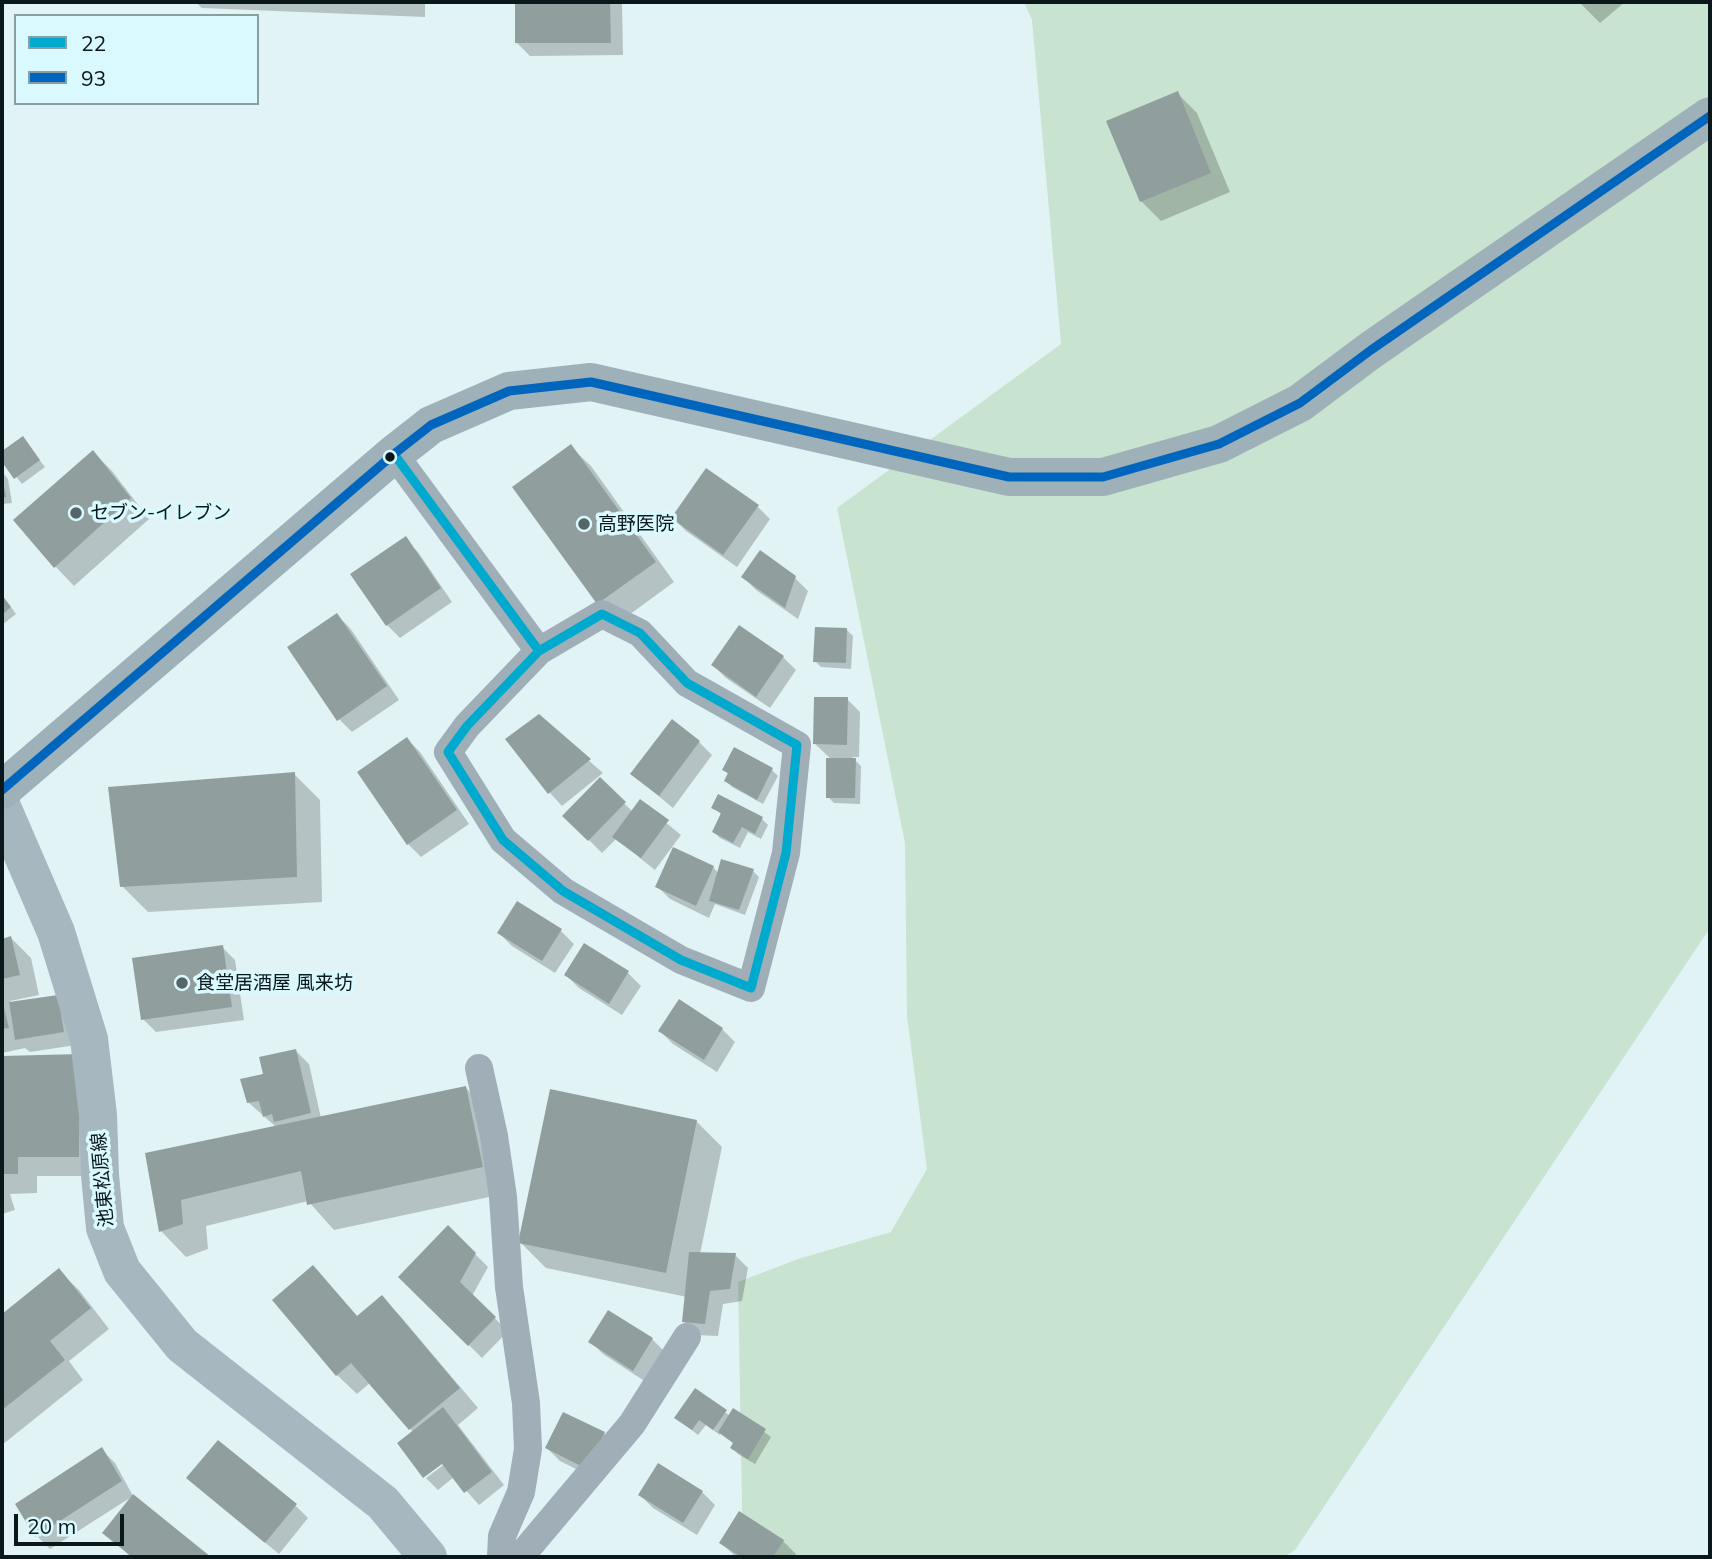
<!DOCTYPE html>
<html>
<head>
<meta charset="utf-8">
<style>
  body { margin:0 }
  #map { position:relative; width:1712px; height:1559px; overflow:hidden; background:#e2f3f6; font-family:Mulish,sans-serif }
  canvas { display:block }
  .frame { position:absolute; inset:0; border:4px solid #0a181b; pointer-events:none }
  .legend { position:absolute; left:14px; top:14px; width:245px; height:91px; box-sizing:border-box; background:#daf9fe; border:2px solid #879fa3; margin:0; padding:9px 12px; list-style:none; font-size:21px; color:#0a181b }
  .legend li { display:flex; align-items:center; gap:14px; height:35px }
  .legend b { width:35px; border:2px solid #879fa3 }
  .scale { position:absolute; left:14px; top:1514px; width:110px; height:32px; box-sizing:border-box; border:4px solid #0a181b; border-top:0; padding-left:9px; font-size:21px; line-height:24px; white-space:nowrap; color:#0a181b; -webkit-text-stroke:5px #daf9fe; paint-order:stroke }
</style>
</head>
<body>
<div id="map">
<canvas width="1712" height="1559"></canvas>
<div class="frame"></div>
<ul class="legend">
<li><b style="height:9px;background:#00a9ce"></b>22</li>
<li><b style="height:9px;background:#0065bd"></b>93</li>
</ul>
<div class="scale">20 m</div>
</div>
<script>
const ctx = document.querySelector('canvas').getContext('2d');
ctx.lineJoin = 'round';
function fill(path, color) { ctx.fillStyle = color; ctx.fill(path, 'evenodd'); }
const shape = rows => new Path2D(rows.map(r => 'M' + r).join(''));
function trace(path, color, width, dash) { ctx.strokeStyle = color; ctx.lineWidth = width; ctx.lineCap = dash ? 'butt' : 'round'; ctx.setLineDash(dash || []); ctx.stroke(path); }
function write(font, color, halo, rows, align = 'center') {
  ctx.font = font + ' Mulish,"Noto Sans JP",sans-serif'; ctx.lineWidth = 7; ctx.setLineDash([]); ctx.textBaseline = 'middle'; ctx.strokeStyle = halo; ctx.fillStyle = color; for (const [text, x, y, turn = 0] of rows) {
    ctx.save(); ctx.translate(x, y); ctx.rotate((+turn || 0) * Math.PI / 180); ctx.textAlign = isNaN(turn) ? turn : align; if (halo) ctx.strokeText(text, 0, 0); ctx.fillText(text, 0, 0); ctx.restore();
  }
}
const green = shape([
  [1024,2,1710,2,1710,928,1295,1550,1284,1557,743,1557,738,1282,798,1259,891,1232,927,1169,907,1016,905,843,837,508,1061,344,1032,20]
]);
const shadow = shape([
  [195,2,425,2,425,17,202,8],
  [516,2,622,2,623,55,530,56,517,43],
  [1579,2,1625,2,1600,23],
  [1177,93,1197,113,1230,192,1161,221,1141,201],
  [23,439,45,467,22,484,2,459,2,454],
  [571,447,591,466,674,582,618,623,598,603],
  [93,452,112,471,149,519,74,586,55,566],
  [2,472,8,479,12,503,2,504],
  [757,506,770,519,737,567,686,531,673,518],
  [405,539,418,552,452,602,400,638,387,625],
  [743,577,795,578,808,591,798,619,756,590],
  [2,595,16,614,2,625],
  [337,615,350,628,399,700,352,732,339,719],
  [847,630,853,636,851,669,821,667,815,661],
  [783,657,796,670,770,708,726,678,713,665],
  [847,699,860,712,859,757,852,757,861,766,860,804,834,803,828,797,831,759,815,744],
  [539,717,603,773,562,806,550,793],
  [407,739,420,752,469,824,421,857,408,844,359,773],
  [699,742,712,755,673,808,632,774],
  [735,750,772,770,778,776,763,804,732,787,726,781,729,775,724,770],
  [294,774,320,800,322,902,148,912,122,886],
  [600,780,633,812,641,802,681,835,655,870,616,839,602,853,565,816],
  [713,807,762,819,768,825,761,839,748,832,740,848,720,838,714,832,722,815],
  [713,867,719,874,753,871,759,877,745,915,715,904,709,918,670,899,657,886],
  [517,903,561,931,574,944,555,973,512,946,499,933],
  [11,938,31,958,39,995,10,1001,10,1004,58,997,76,1045,30,1052,25,1048,2,1053,2,940],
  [585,945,628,973,641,986,622,1015,579,988,566,975],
  [222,947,235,960,244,1020,156,1032,143,1019],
  [722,1029,735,1042,717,1072,673,1044,660,1031],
  [296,1051,309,1064,321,1118,466,1088,492,1113,508,1193,334,1230,308,1201,206,1226,208,1249,186,1257,161,1231,147,1155,276,1127,249,1103,265,1075],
  [79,1055,98,1176,37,1176,37,1193,10,1194,15,1210,2,1214,2,1058],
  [696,1121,722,1147,700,1254,735,1255,748,1268,742,1301,723,1304,718,1336,697,1335,684,1322,687,1297,546,1268,520,1242],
  [448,1227,488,1267,472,1296,508,1331,482,1358,400,1277],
  [313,1267,358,1317,382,1297,401,1317,478,1408,458,1425,504,1485,479,1505,454,1477,438,1490,426,1478,450,1460,413,1432,371,1382,357,1394,337,1375],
  [59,1271,79,1290,109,1329,69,1361,83,1380,2,1445,2,1316],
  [652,1339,665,1352,646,1382,603,1354,590,1341],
  [696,1390,730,1416,734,1410,771,1437,755,1464,738,1454,732,1448,735,1444,721,1433,720,1435,706,1425,698,1435,676,1418],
  [604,1433,617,1446,600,1481,560,1461,547,1448],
  [102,1450,115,1463,133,1496,208,1557,131,1557,104,1532,133,1496,50,1549,37,1536],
  [659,1465,702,1492,715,1505,697,1535,653,1508,640,1495],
  [202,1491,295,1505,308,1518,279,1554],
  [783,1541,796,1554,794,1557,736,1557,721,1543]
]);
const building = shape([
  [515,2,610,2,611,43,515,43],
  [1178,91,1211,173,1140,202,1106,121],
  [23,436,40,460,14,479,2,462,2,451],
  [571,444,656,562,597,604,512,487],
  [93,450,131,498,54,568,13,520],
  [706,468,759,505,723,555,671,518],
  [2,476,6,497,2,498],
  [406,536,441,588,386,626,350,574],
  [760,550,796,576,785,608,741,577],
  [2,595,11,607,2,615],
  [337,613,387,686,337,721,287,647],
  [739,625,784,656,756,697,711,665],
  [815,627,847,628,846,663,813,662],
  [814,697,848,697,847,745,813,744],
  [539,714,591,759,548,794,505,739],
  [672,719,700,741,659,796,630,774],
  [407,737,457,810,407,845,357,772],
  [734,747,773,768,757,800,724,781,728,773,722,770],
  [826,758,856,758,855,798,826,798],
  [295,772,297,877,120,887,108,787],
  [600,777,626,802,588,841,562,816],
  [718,794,763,817,755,834,742,827,733,843,712,832,721,813,711,808],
  [640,799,669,820,641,858,612,837],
  [673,847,714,866,696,906,655,887],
  [721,859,754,869,739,910,709,901],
  [517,901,562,929,542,961,497,933],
  [11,936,20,975,2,979,2,939],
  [584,943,629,971,609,1004,564,975],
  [223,945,232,1007,141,1020,132,958],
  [58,995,64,1032,15,1040,9,1002],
  [679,999,723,1028,704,1060,658,1031],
  [2,1000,9,1028,2,1029],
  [296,1049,311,1113,274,1122,272,1114,263,1117,259,1101,247,1103,240,1079,263,1074,259,1057],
  [80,1054,79,1157,18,1157,18,1174,2,1174,2,1056],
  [466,1086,483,1167,307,1205,301,1171,181,1200,183,1224,159,1232,145,1153],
  [550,1089,697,1120,666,1273,518,1243],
  [448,1225,476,1253,460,1282,496,1317,468,1346,398,1277],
  [689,1252,736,1253,730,1289,710,1291,705,1324,682,1322],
  [313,1265,357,1316,382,1295,460,1388,409,1430,351,1363,336,1376,272,1300],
  [59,1268,91,1308,50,1341,65,1360,2,1410,2,1314],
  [608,1310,653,1338,633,1371,588,1342],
  [695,1388,727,1410,713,1430,699,1420,692,1430,674,1418],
  [443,1407,492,1472,464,1493,442,1464,423,1478,397,1443],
  [733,1408,766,1429,748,1459,730,1448,733,1443,718,1432],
  [563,1412,605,1432,587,1469,545,1448],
  [218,1440,297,1504,265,1543,186,1478],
  [102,1447,122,1481,35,1537,15,1504],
  [658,1463,703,1491,683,1523,638,1495],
  [133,1494,211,1557,132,1557,102,1533],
  [739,1511,784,1540,773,1557,741,1557,719,1543]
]);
const minor = shape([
  [394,454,539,651,602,614,640,633,687,683,797,745,786,853,751,988,681,960,563,891,503,840,448,752,467,726,539,651],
  [479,1068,494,1136,503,1197,509,1287,526,1403,528,1449,521,1492,502,1536,501,1557],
  [520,1557,632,1424,687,1337]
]);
const secondary = shape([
  [2,807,56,932,89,1039,98,1115,100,1175,105,1228,122,1271,182,1345,383,1503,428,1557]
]);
const primary = shape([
  [2,790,394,454,431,425,509,391,591,382,1009,477,1103,477,1219,444,1300,403,1371,350,1710,116]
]);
const bus1 = shape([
  [394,454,539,651,602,614,640,633,687,683,797,745,786,853,751,988,681,960,563,891,503,840,448,752,467,726,539,651]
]);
const bus2 = shape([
  [2,790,394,454,431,425,509,391,591,382,1009,477,1103,477,1219,444,1300,403,1371,350,1710,116]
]);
const markers = [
  [390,457,6,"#0a181b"],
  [76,513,7,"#566568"],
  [584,524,7,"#566568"],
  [182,983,7,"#566568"]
];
const poiNames = [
  ["セブン-イレブン",90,513],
  ["高野医院",598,524],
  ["食堂居酒屋 風来坊",196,983]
];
const streetNames = [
  ["池東松原線",103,1180,-95]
];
fill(green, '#c8e3d0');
fill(shadow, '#0003');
fill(building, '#919e9e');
trace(minor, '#a0aeb7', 28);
trace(secondary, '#a6b7bf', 38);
trace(primary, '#9eb0b8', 38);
trace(bus1, '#00a9ce', 9);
trace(bus2, '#0065bd', 9);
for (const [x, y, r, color] of markers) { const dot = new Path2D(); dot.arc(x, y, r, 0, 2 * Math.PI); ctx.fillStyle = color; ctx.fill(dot); trace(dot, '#daf9fe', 2.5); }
write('19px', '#0a181b', '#daf9fe', poiNames, 'left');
write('19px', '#0a181b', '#daf9fe', streetNames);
</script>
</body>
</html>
